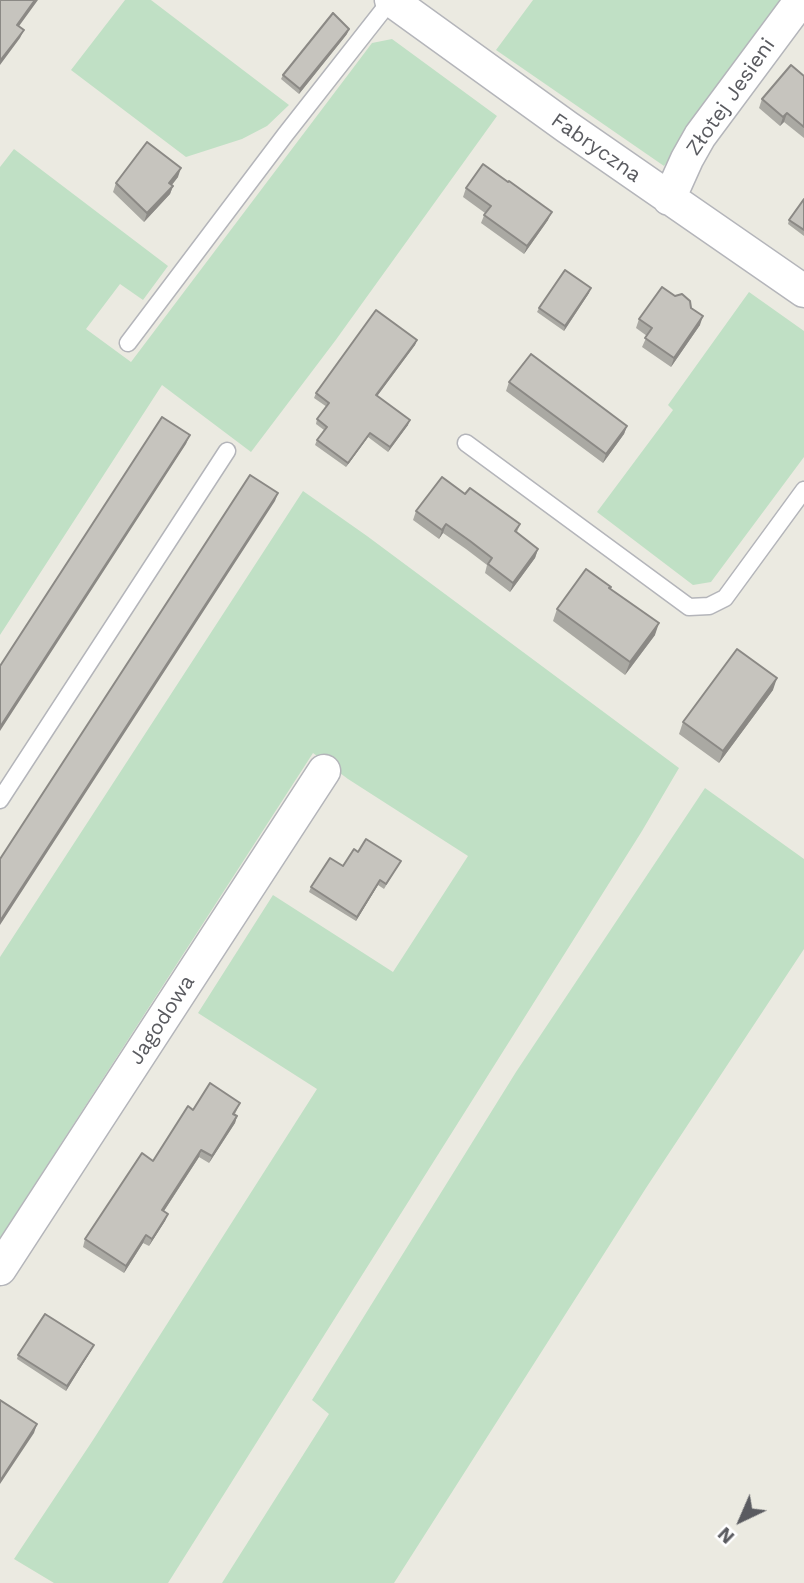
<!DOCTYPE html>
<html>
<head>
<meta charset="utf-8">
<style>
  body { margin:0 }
  #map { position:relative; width:804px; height:1583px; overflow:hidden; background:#ebeae1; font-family:"Work Sans",sans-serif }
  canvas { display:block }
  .north { position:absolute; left:706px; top:1485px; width:70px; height:70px; -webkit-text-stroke:5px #fff; paint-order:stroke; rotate:224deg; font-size:19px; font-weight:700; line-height:28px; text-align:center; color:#5a5b60 }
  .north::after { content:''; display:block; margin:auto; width:24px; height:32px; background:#5a5b60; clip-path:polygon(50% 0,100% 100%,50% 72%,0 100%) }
</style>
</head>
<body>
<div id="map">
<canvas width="804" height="1583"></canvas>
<div class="north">N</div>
</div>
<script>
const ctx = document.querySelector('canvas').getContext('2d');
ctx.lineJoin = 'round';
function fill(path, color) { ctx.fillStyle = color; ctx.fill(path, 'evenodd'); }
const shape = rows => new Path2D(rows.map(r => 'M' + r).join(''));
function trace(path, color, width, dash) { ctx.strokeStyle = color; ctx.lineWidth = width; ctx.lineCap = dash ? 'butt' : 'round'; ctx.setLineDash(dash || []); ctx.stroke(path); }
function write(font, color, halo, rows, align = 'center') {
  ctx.font = font + ' "Work Sans",sans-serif'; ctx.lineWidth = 5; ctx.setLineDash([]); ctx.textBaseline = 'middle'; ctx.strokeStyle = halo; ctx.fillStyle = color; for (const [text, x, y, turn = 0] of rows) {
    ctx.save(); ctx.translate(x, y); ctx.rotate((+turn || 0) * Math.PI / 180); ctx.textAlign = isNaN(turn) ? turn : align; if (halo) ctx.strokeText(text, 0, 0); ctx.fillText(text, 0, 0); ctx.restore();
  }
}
const green = shape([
  [125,0,151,0,289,105,267,126,242,139,186,157,71,70],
  [533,0,785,0,664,166,496,50],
  [392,39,497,116,335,341,251,452,162,385,0,635,0,167,14,149,168,266,143,300,120,284,86,329,131,362,372,43],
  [749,292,804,331,804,457,711,582,693,585,597,512,673,410,668,405],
  [303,491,367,536,679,768,642,831,168,1583,54,1583,14,1559,93,1440,317,1089,198,1013,273,895,393,972,468,856,348,779,313,753,0,1238,0,957],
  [705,788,804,859,804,949,646,1188,394,1583,222,1583,329,1414,312,1400,516,1072]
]);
const service = shape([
  [128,343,285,135,391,0],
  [466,443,689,607,709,606,725,598,804,490],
  [0,800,227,451]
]);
const minor = shape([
  [391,0,567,127,804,291],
  [669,199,687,159,700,136,801,0],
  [0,1269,324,771]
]);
const wall = shape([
  [347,34,299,94,281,79,283,75],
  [804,76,804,138,784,122,780,126,759,108,762,99],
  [178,177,172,185,173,186,170,194,144,222,113,192,116,183],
  [466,188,548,220,524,254,481,223,485,213,463,197],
  [804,199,804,236,788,224,789,220],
  [589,293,564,331,537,312,539,308],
  [691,308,700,325,671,367,642,347,647,336,636,328,639,319],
  [417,340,415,345,377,396,408,425,388,452,368,437,346,467,315,445,317,440,324,430,316,424,317,419,327,407,314,398,316,393],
  [509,382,627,426,624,434,603,463,506,391],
  [416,511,520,524,517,532,538,549,535,558,510,592,485,573,487,565,466,549,443,533,439,539,413,520],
  [610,589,655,635,625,675,553,621,557,609],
  [773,690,719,763,679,734,683,722],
  [358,852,401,861,384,889,378,885,356,921,309,892,311,887,343,866],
  [240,1103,235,1114,237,1116,235,1123,209,1163,199,1157,164,1211,168,1214,165,1221,149,1246,143,1243,124,1273,83,1247,85,1239,153,1161,193,1110],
  [92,1349,66,1391,17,1359,18,1355]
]);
const shadedWall = shape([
  [35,0,38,0,14,33,17,25],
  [349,29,347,34,299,94,300,89],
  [24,30,20,38,0,65,0,61],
  [787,113,784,122,780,126,783,117],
  [181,168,178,177,166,192,169,183],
  [173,186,170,194,144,222,147,213],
  [552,212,548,220,524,254,527,246],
  [591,288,589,293,564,331,565,326],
  [703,316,700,325,671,367,674,358],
  [417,340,415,345,375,399,376,395],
  [410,420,408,425,388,452,390,447],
  [627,426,624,434,603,463,606,454],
  [370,433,368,437,346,467,348,463],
  [190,435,186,444,0,731,0,727],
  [278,493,275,501,0,925,0,921],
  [446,524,443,533,439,539,442,530],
  [538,549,535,558,510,592,513,583],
  [659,623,655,635,625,675,630,662],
  [777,678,773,690,719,763,723,751],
  [380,880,378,885,356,921,357,917],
  [237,1116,235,1123,209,1163,212,1156],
  [201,1150,199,1157,160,1217,162,1210],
  [168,1214,165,1221,149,1246,152,1239],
  [146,1235,143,1243,124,1273,126,1266],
  [94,1345,92,1349,66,1391,67,1386],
  [37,1424,34,1433,0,1484,0,1481]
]);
const building = shape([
  [0,0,35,0,17,25,24,30,0,61,0,0],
  [333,13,349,29,300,89,283,75,333,13],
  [791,65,804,76,804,127,787,113,783,117,762,99,791,65],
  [147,142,181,168,169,183,173,186,147,213,116,183,147,142],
  [483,164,508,182,509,181,552,212,527,246,484,215,491,206,466,188,483,164],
  [804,199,804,230,789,220,804,199],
  [565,270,591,288,565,326,539,308,565,270],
  [662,287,675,296,682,294,690,301,691,308,703,316,674,358,645,338,652,328,639,319,662,287],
  [376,310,417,340,376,395,410,420,390,447,370,433,348,463,317,440,327,427,317,419,329,403,316,393,376,310],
  [531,354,627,426,606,454,509,382,531,354],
  [162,417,190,435,0,727,0,666,162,417],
  [250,475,278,493,0,921,0,859,250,475],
  [442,477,465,494,470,488,520,524,515,531,538,549,513,583,488,564,492,558,470,541,446,524,442,530,416,511,442,477],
  [586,569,611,587,609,588,659,623,630,662,557,609,586,569],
  [737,649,777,678,723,751,683,722,737,649],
  [366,839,401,861,386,884,380,880,357,917,311,887,330,858,343,866,354,849,358,852,366,839],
  [210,1083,240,1103,233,1114,237,1116,212,1156,201,1150,162,1210,168,1214,152,1239,146,1235,126,1266,85,1239,142,1153,153,1161,188,1106,193,1110,210,1083],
  [45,1314,94,1345,67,1386,18,1355,45,1314],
  [0,1400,37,1424,0,1481,0,1400]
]);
const streetNames = [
  ["Złotej Jesieni",731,97,-55],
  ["Fabryczna",596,148,35],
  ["Jagodowa",162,1020,-57]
];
fill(green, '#c0e0c5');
trace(service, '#b4b5ba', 19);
trace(minor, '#b4b5ba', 35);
trace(service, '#fff', 16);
trace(minor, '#fff', 32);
fill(wall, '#aaa9a3');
fill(shadedWall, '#8b8985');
fill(building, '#c6c4be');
trace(building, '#8b8985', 2);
write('21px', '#5a5b60', '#fff', streetNames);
</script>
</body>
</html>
